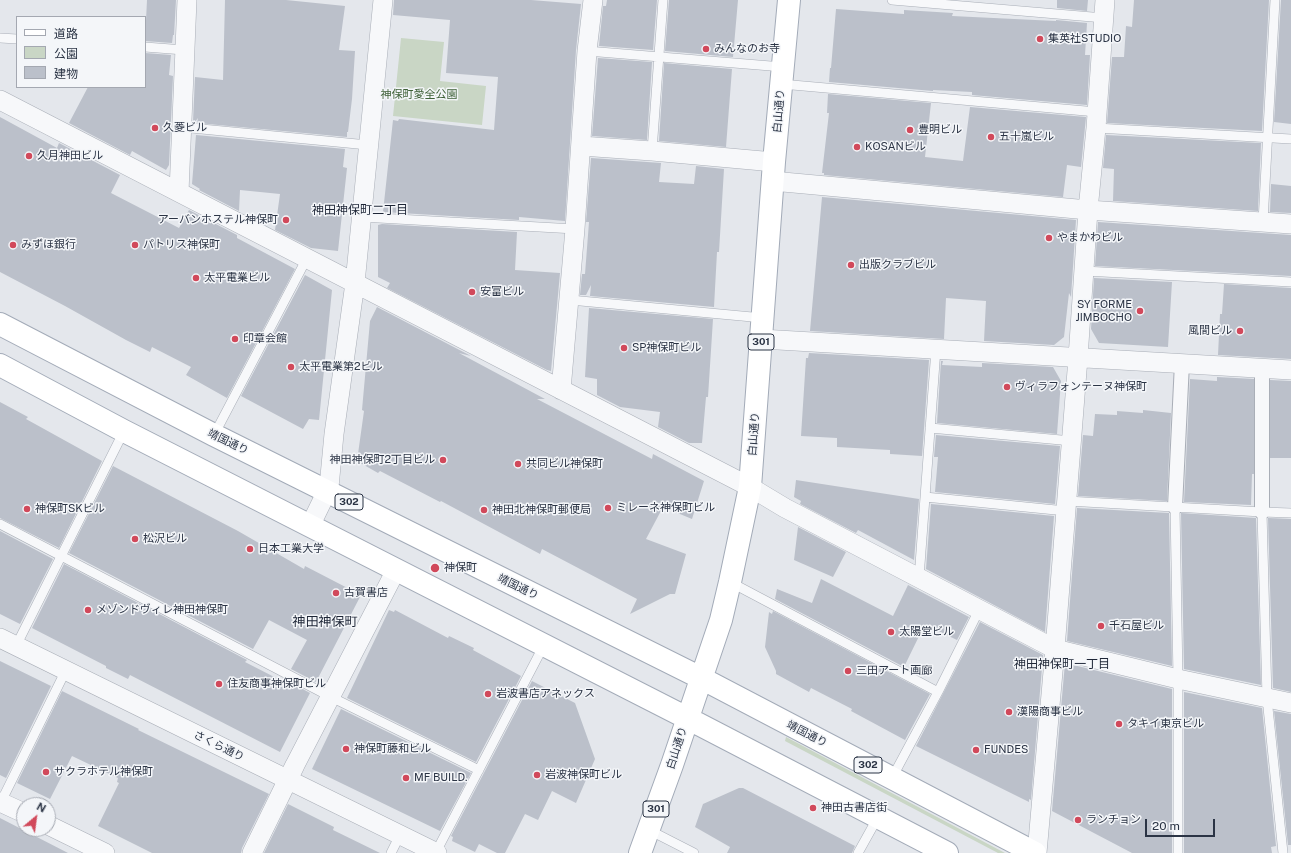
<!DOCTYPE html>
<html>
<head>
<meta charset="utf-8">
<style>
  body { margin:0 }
  #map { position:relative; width:1291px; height:853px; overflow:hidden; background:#e4e7ec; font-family:"Public Sans","Noto Sans JP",sans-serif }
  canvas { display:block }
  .legend { position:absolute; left:16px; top:16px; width:130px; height:72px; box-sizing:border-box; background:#f4f6f9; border:1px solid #a4a8b1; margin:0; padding:5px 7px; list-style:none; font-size:12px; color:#2b3445 }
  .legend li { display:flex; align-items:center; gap:8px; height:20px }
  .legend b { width:20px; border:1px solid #a4a8b1 }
  .north { position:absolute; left:16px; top:797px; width:40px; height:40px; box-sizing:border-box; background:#f4f6f9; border:1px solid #a4a8b1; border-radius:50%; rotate:29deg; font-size:11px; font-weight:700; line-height:16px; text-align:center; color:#2b3445 }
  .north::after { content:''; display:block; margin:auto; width:14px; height:18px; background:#d1495b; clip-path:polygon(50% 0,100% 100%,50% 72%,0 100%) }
  .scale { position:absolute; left:1145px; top:819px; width:70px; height:18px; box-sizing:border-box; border:2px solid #2b3445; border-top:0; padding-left:5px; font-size:12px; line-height:14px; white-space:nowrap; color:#2b3445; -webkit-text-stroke:3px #f4f6f9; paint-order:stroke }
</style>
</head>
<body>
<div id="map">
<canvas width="1291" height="853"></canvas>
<ul class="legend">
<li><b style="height:5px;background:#fff"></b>道路</li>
<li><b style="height:11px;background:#c9d6c5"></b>公園</li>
<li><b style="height:11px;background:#bbc0ca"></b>建物</li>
</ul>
<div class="north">N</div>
<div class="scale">20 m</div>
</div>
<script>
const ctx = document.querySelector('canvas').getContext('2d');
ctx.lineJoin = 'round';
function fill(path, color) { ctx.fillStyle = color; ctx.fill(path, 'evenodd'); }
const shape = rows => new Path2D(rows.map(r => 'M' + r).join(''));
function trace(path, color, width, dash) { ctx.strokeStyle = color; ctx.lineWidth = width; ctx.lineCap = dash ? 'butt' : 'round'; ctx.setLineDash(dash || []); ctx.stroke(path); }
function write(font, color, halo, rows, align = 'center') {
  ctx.font = font + ' "Public Sans","Noto Sans JP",sans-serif'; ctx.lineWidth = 3; ctx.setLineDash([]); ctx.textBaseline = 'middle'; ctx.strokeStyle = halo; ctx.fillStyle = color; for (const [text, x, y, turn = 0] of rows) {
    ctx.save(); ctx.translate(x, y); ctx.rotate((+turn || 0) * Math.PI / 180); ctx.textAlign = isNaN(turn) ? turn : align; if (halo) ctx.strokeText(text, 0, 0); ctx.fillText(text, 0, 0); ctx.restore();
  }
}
const green = shape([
  [401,38,444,42,440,81,486,86,482,125,393,116],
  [786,737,1005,853,998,853,785,741]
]);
const building = shape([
  [147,0,176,0,174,35,173,35,172,43,145,41],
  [225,0,286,0,345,6,339,50,355,51,352,99,348,132,347,132,347,137,197,123,198,118,195,122,193,122,195,77,223,80],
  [394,0,531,0,581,4,576,50,565,221,519,217,519,220,383,212,393,120,398,121,399,119,494,130,498,77,446,73,450,20,393,15],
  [607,0,657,0,653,50,599,46,603,6,606,6],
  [669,0,738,0,733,57,665,51],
  [1057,0,1088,0,1087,11,1057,8],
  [1134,0,1269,0,1262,131,1107,123,1112,57,1124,57,1126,26,1132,27],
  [1281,0,1291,0,1291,124,1274,122],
  [836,9,904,14,904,10,953,13,952,16,1056,21,1056,20,1087,23,1085,55,1090,55,1087,105,972,95,972,92,933,90,933,91,829,82,830,68,831,68],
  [145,53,171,55,169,75,173,76,169,165,166,170,132,151,130,155,69,123,88,87,145,87],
  [598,58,652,62,647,140,592,136],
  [664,63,732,69,726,147,659,141],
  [828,94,931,103,925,157,963,161,970,107,1086,117,1081,167,1067,165,1063,197,824,175,824,173,822,173,829,113,827,113],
  [0,117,57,148,59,143,120,175,111,193,179,228,189,210,237,235,237,238,295,269,227,398,186,375,191,367,152,347,150,352,126,340,65,306,0,272],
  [196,135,345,149,343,167,347,168,338,251,311,248,275,230,280,194,240,190,239,211,199,190,200,189,192,184],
  [1106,135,1261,143,1258,211,1113,201,1114,169,1103,168],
  [591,158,661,163,659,182,694,184,696,166,724,169,719,252,717,252,714,307,590,296,591,285,586,295,580,295,582,274,585,274,589,222,586,222],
  [1271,184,1291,186,1291,213,1270,212],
  [822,197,1076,220,1071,297,1069,293,1064,337,1054,345,984,341,986,301,946,298,944,339,810,331],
  [1098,222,1291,235,1291,276,1095,266],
  [382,224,517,232,515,270,560,273,551,371,547,370,387,288,390,283,378,277,378,225],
  [305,275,332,290,319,420,309,419,303,429,241,396],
  [1094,278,1172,282,1168,347,1099,343,1091,329],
  [1224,284,1291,288,1291,359,1218,355,1220,314,1222,314],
  [377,307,471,356,459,353,545,399,537,399,652,459,653,454,704,481,692,519,663,507,646,539,686,554,675,594,670,594,630,614,637,599,542,549,540,554,441,501,440,502,380,471,378,473,357,461,364,411,362,410,370,321],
  [589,308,713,319,708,397,706,397,702,443,689,443,658,427,660,412,620,407,597,395,597,379,585,377],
  [809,353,929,360,922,456,890,454,890,450,837,447,837,438,801,436,806,358,808,358],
  [941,361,943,361,942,365,982,367,982,363,1053,367,1061,381,1057,434,937,423],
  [1217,377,1254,379,1254,474,1252,474,1251,505,1184,502,1190,379,1217,381],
  [1270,380,1291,381,1291,458,1270,458],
  [0,402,28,417,26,419,102,461,59,548,0,518],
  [1143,410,1171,413,1167,501,1078,496,1083,435,1093,436,1095,414,1117,415,1117,411,1143,413],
  [936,435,1060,446,1055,504,935,492,938,457,934,457],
  [113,466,238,531,304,569,305,566,361,595,316,682,291,669,307,640,269,620,253,649,69,553],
  [796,480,919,499,914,560,858,530,856,533,800,504,801,501,794,497],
  [931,504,1054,516,1045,632,926,569],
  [1077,508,1169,513,1172,666,1067,641],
  [1181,513,1256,518,1261,685,1184,669],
  [1268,518,1291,519,1291,692,1273,688],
  [798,527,846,552,833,577,794,560],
  [0,531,53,559,20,624,0,614],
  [64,564,247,660,245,662,284,682,286,680,310,693,280,752,130,675,128,679,106,668,106,666,32,628],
  [821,579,893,616,908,585,969,617,957,640,928,626,927,628,924,626,904,667,775,599,777,589,812,603],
  [389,610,394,612,395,610,448,638,449,636,474,648,473,650,521,676,476,762,347,698],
  [773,611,930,694,905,740,851,711,852,709,811,688,809,692,776,674,776,671,765,647,769,612,772,614],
  [980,622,1043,655,1031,800,1029,799,1029,802,916,746],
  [0,661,51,686,6,778,0,775],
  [1065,663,1172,689,1172,853,1132,853,1052,811],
  [532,681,575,703,595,759,576,803,552,791,538,820,525,814,505,853,497,853,479,844,475,852,452,841,453,837,451,836],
  [62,691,139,729,138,730,269,794,242,848,241,853,152,853,98,826,119,783,117,782,118,778,72,756,50,799,17,783],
  [1184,692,1262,708,1276,846,1271,847,1272,853,1184,853],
  [341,709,471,773,440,831,312,769],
  [1274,711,1291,714,1291,845,1288,845],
  [739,788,743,788,855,846,852,853,727,853,730,847,695,827,703,804],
  [288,804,334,827,333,830,380,853,264,853],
  [0,818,68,853,0,853]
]);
const service = shape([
  [892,0,1104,18],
  [0,38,17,39],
  [145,47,184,50],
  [587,51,783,67],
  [781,84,1097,112],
  [181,127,368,145],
  [1096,128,1291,139],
  [652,151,663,0],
  [361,217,575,229],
  [1263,222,1275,0],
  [1084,271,1291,282],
  [570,300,763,318],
  [930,428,1072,441],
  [214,435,307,258],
  [925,497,1066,511],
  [1067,501,1262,512,1291,513],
  [1175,507,1178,679,1178,853],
  [1262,512,1267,698,1283,853],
  [0,524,331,697,479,770],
  [919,578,936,349],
  [730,582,938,692],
  [16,646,124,431],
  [892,778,938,692,979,610],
  [1,802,66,670],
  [649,830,694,853],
  [436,852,544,645],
  [391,853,400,835],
  [858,853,878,817]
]);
const pedestrian = shape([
  [1175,507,1182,363],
  [1262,512,1262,368]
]);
const minor = shape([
  [0,100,750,487,785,508,1055,649,1178,679,1291,703],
  [581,146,652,151,774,162],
  [772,181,1088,210,1291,224],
  [179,192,187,0],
  [761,339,1291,370],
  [561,390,575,229,587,51,593,0],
  [310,526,329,487,334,434,355,283,383,0],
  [0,638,437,853],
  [0,802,24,813],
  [48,825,105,853],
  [252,853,295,765,396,570],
  [1037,853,1055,649,1078,358,1088,210,1096,128,1105,0]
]);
const primary = shape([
  [0,324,214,435,701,678,1035,853],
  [0,365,124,431,687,718,947,853],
  [640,853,672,765,721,620,730,582,750,487,774,162,789,0]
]);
const markers = [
  [1040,39,4,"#d1495b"],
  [706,49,4,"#d1495b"],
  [155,128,4,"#d1495b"],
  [910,130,4,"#d1495b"],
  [991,137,4,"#d1495b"],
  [857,147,4,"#d1495b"],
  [29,156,4,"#d1495b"],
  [286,220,4,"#d1495b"],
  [1049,238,4,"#d1495b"],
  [13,245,4,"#d1495b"],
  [135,245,4,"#d1495b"],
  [851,265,4,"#d1495b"],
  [196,278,4,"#d1495b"],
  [472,292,4,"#d1495b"],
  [1140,311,4,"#d1495b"],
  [1240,331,4,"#d1495b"],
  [235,339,4,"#d1495b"],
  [624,348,4,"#d1495b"],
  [291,367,4,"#d1495b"],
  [1007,387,4,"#d1495b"],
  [443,460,4,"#d1495b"],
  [518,464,4,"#d1495b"],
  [608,508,4,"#d1495b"],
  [27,509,4,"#d1495b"],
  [484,510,4,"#d1495b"],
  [135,539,4,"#d1495b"],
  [250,549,4,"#d1495b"],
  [435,568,5,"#d1495b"],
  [336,593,4,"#d1495b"],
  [88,610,4,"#d1495b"],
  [1101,626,4,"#d1495b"],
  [891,632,4,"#d1495b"],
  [848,671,4,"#d1495b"],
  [219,684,4,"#d1495b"],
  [488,694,4,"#d1495b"],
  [1009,712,4,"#d1495b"],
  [1119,724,4,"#d1495b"],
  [346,749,4,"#d1495b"],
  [976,750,4,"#d1495b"],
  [46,772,4,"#d1495b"],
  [537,775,4,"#d1495b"],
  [406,778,4,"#d1495b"],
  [813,808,4,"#d1495b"],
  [1078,820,4,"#d1495b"]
];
const shields = [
  [761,342,26],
  [349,502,28],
  [868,765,28],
  [656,809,26]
];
const shieldNames = [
  ["301",761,342],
  ["302",349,502],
  ["302",868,765],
  ["301",656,809]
];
const poiNames = [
  ["集英社STUDIO",1048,39],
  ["みんなのお寺",714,49],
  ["久菱ビル",163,128],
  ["豊明ビル",918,130],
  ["五十嵐ビル",999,137],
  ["KOSANビル",865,147],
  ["久月神田ビル",37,156],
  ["アーバンホステル神保町",278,220,"right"],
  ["やまかわビル",1057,238],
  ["みずほ銀行",21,245],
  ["パトリス神保町",143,245],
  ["出版クラブビル",859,265],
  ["太平電業ビル",204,278],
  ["安富ビル",480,292],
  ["SY FORME",1132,305,"right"],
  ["JIMBOCHO",1132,318,"right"],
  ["風間ビル",1232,331,"right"],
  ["印章会館",243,339],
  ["SP神保町ビル",632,348],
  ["太平電業第2ビル",299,367],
  ["ヴィラフォンテーヌ神保町",1015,387],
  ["神田神保町2丁目ビル",435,460,"right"],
  ["共同ビル神保町",526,464],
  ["ミレーネ神保町ビル",616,508],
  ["神保町SKビル",35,509],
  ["神田北神保町郵便局",492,510],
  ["松沢ビル",143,539],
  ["日本工業大学",258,549],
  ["神保町",444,568],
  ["古賀書店",344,593],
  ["メゾンドヴィレ神田神保町",96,610],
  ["千石屋ビル",1109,626],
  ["太陽堂ビル",899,632],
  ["三田アート画廊",856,671],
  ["住友商事神保町ビル",227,684],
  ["岩波書店アネックス",496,694],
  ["漢陽商事ビル",1017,712],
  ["タキイ東京ビル",1127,724],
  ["神保町藤和ビル",354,749],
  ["FUNDES",984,750],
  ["サクラホテル神保町",54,772],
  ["岩波神保町ビル",545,775],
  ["MF BUILD.",414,778],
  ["神田古書店街",821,808],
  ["ランチョン",1086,820]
];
const parkNames = [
  ["神保町愛全公園",419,95]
];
const streetNames = [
  ["白山通り",779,111,-85],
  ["白山通り",754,434,-86],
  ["靖国通り",228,442,26],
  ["靖国通り",518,587,26],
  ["靖国通り",807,734,27],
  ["さくら通り",219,746,26],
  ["白山通り",677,748,-72]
];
const neighbourhoodNames = [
  ["神田神保町二丁目",360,210],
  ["神田神保町一丁目",1062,664]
];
const quarterNames = [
  ["神田神保町",325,622]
];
fill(green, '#c9d6c5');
fill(building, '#bbc0ca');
trace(service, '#a9aeb7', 10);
trace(pedestrian, '#a9aeb7', 16);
trace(minor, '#a9aeb7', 20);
trace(primary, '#a3abb8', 24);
trace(service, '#f7f8fa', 9);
trace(pedestrian, '#f7f8fa', 14);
trace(minor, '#f7f8fa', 19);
trace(primary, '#fff', 22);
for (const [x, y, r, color] of markers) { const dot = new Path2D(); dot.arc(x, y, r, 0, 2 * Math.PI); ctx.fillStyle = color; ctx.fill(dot); trace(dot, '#f4f6f9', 1.5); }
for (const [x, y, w] of shields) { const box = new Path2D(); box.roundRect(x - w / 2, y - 8, w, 16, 3); ctx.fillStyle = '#f4f6f9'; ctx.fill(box); trace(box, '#2b3445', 1); }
write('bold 10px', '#2b3445', null, shieldNames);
write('11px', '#2b3445', '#f4f6f9', poiNames, 'left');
write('11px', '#3f6138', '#f4f6f9', parkNames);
write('11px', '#2b3445', '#f4f6f9', streetNames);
write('12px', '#1d2536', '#f4f6f9', neighbourhoodNames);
write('13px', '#1d2536', '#f4f6f9', quarterNames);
</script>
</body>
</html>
